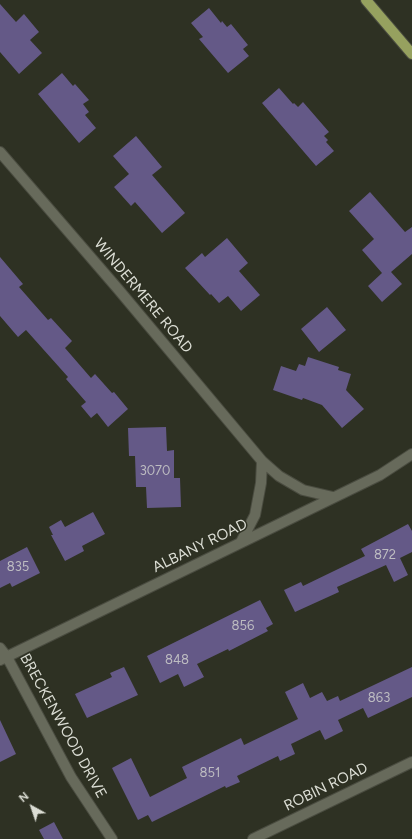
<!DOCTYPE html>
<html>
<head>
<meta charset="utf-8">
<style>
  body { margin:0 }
  #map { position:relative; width:412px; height:839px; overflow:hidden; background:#2e3123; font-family:Figtree,sans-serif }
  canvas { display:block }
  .north { position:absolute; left:12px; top:787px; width:40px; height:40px; -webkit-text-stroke:3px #2e3123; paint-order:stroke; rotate:320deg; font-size:11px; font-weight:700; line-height:16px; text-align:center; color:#dbddd4 }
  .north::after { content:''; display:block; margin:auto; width:14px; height:18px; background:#dbddd4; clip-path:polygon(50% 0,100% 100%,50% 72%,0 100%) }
</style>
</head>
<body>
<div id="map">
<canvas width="412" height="839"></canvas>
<div class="north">N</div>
</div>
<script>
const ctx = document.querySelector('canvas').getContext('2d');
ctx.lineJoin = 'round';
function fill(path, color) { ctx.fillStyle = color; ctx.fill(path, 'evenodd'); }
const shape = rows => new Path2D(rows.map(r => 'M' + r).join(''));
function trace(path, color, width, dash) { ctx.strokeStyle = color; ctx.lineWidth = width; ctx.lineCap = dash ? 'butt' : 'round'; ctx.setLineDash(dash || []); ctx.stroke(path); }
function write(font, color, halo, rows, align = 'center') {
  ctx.font = font + ' Figtree,sans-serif'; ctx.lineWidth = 3; ctx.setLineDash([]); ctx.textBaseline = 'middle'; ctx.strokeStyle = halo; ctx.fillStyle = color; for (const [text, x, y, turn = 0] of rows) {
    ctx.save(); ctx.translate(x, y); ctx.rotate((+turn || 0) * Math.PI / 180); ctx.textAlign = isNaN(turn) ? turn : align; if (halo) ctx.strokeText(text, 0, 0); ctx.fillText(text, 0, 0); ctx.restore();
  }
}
const building = shape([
  [0,4,16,22,24,14,39,32,30,40,42,53,19,74,0,52],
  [209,8,221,23,222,21,227,27,231,24,248,45,243,49,249,56,228,73,199,39,203,37,191,23],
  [62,73,73,86,75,84,89,100,83,104,89,112,85,115,96,128,79,143,38,94],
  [279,88,293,104,294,103,298,107,303,102,329,132,324,136,328,140,326,142,334,151,316,166,262,103],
  [136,136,162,167,152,175,185,213,162,233,135,202,131,206,114,187,129,174,113,156],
  [370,192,405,232,412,227,412,254,391,272,402,284,382,302,368,286,382,273,362,250,374,239,349,211],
  [227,238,248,263,239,271,260,295,241,311,228,296,219,303,211,294,210,295,185,268,202,253,205,257],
  [0,257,23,284,19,287,48,320,51,318,72,341,65,348,91,378,95,374,112,393,114,392,128,409,108,427,97,413,91,418,81,406,86,402,66,379,68,377,26,330,18,337,0,316],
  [327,307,346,330,319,352,301,329],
  [308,357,339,367,338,370,351,374,346,390,364,409,342,428,322,405,303,398,302,400,273,390,281,366,296,371,299,364,305,366],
  [166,427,167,451,174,450,174,478,180,478,181,507,147,508,146,487,136,487,135,456,129,456,128,428],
  [93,512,105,534,82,546,84,551,65,561,51,535,53,535,49,527,61,520,65,527],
  [408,524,412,531,412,552,400,558,408,575,394,582,386,565,337,587,339,592,295,612,284,590,301,582,303,586,365,556,361,549],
  [27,547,40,573,12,587,10,583,0,588,0,561],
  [260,600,273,624,266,628,268,631,229,651,228,649,197,664,204,677,184,687,178,674,160,683,147,656],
  [124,667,138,695,87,718,75,694,112,677,110,673],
  [412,667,412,697,368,718,363,708,338,720,343,731,325,740,320,730,291,744,295,754,280,761,278,756,237,776,240,782,226,788,225,786,152,822,148,815,138,820,112,768,131,758,150,797,187,778,182,767,241,738,244,745,298,719,285,692,303,683,310,698,322,692,327,701,338,696,340,701],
  [0,720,16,754,0,762],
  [54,822,63,839,44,839,39,830]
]);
const minor = shape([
  [0,152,118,289,262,461,279,476,303,490,333,497],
  [241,542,255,515,261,483,262,461],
  [0,648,7,657,71,777,112,839],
  [0,660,380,475,412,454],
  [253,839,412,762]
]);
const major = shape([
  [366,0,412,54]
]);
const numberNames = [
  ["3070",155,471],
  ["872",385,555],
  ["835",18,567],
  ["856",243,626],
  ["848",177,660],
  ["863",379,698],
  ["851",210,773]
];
const streetNames = [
  ["WINDERMERE ROAD",143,296,50],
  ["ALBANY ROAD",200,546,-26],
  ["BRECKENWOOD DRIVE",63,726,61],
  ["ROBIN ROAD",326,787,-26]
];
fill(building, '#645987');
trace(minor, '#4a4c40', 12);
trace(major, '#4a4c40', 12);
trace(minor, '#676a5b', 10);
trace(major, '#96a15f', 10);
write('13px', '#bdbcc1', null, numberNames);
write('15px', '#dbddd4', '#2e3123', streetNames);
</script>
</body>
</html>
